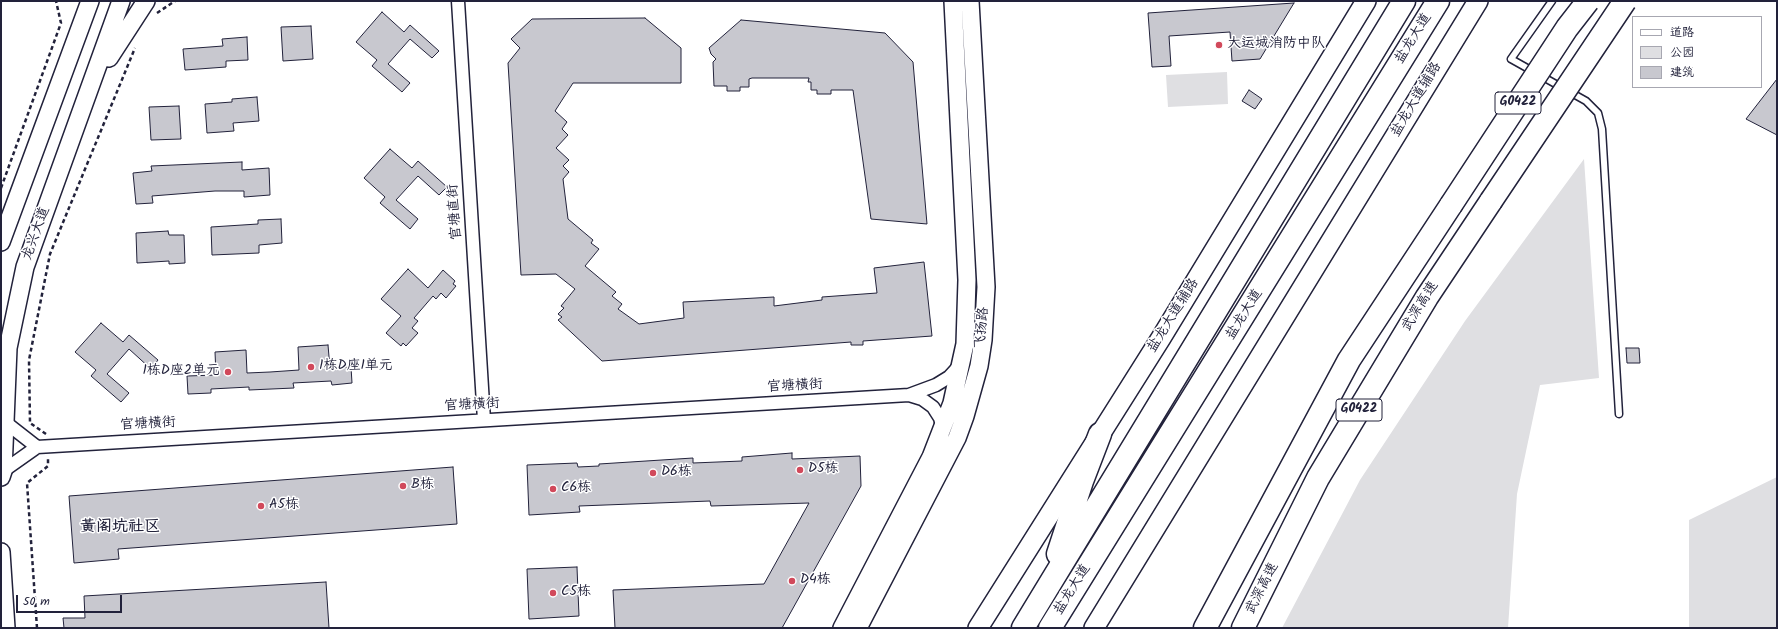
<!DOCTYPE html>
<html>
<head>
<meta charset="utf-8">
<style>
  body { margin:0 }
  #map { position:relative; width:1778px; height:629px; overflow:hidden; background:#fff; font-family:Kalam,"LXGW WenKai TC",sans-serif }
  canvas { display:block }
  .frame { position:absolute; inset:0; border:2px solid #22223b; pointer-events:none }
  .legend { position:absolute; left:1632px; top:16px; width:130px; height:72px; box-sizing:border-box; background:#fff; border:1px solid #a7a7b1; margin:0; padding:5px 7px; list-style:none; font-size:12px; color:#22223b }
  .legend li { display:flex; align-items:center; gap:8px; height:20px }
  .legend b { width:20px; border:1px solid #a7a7b1 }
  .scale { position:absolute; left:16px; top:595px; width:106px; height:18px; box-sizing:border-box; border:2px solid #22223b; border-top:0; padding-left:5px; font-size:12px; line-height:14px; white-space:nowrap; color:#22223b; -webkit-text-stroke:3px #fff; paint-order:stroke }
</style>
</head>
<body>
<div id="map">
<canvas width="1778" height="629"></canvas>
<div class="frame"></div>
<ul class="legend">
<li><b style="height:5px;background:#fff"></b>道路</li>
<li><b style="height:11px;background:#dfdfe2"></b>公园</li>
<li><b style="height:11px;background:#c8c8cf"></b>建筑</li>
</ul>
<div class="scale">50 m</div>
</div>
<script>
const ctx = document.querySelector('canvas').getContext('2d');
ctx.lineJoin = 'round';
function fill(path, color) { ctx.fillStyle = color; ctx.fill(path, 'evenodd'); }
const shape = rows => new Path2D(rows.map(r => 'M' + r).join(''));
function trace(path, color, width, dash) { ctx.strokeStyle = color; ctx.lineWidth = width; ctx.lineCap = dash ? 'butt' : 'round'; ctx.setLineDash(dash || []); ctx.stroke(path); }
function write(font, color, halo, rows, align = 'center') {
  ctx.font = font + ' Kalam,"LXGW WenKai TC",sans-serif'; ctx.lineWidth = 3; ctx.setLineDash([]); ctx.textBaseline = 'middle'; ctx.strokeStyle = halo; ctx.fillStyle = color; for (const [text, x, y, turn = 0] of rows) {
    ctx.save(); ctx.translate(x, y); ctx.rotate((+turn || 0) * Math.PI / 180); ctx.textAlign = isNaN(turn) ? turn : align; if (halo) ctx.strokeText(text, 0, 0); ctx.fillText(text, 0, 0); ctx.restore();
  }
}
const green = shape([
  [1227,72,1228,104,1168,107,1166,75],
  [1584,159,1599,378,1540,385,1517,494,1508,628,1282,628,1360,480,1465,321],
  [1777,477,1777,628,1689,628,1689,520]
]);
const building = shape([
  [1294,3,1260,59,1232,61,1230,32,1169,36,1171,66,1152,67,1148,13,1294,3],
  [382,12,404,32,410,25,439,51,432,58,410,39,388,64,410,83,402,92,372,66,377,60,356,42,382,12],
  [645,18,681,48,681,83,573,83,555,111,567,122,562,129,568,135,556,148,569,160,563,166,569,172,563,179,568,219,593,240,591,243,599,249,585,266,616,292,612,296,622,304,618,309,639,324,684,318,683,302,774,297,774,306,822,300,822,297,877,293,874,268,924,262,932,336,863,341,863,345,851,345,851,342,602,361,558,320,562,317,558,314,564,308,561,306,575,289,556,274,521,275,508,63,520,48,511,39,532,19,645,18],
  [741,20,885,33,913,62,927,224,871,219,853,90,831,90,831,94,817,94,817,90,811,90,811,82,808,82,809,78,752,78,749,79,749,87,740,87,740,91,727,91,727,86,714,86,713,62,716,59,711,54,709,48,741,20],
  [311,26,313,59,283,61,281,27,311,26],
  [247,37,248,60,226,61,226,67,185,70,183,49,223,46,222,39,247,37],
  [1777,79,1777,135,1746,119,1777,79],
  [1249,90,1262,99,1255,109,1242,101,1249,90],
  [257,97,259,121,233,123,234,131,207,133,205,104,232,102,232,99,257,97],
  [179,106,181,139,151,140,149,107,179,106],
  [390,149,412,168,418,161,447,187,439,195,418,176,396,200,418,219,410,229,380,203,385,197,364,178,390,149],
  [242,162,242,170,269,168,270,195,244,197,244,191,215,191,152,196,153,203,136,204,133,173,152,171,151,166,242,162],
  [281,219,282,243,259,245,259,253,212,255,211,227,258,224,258,220,281,219],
  [168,231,169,235,184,235,185,263,169,264,169,261,137,263,136,233,168,231],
  [408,269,428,288,443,270,455,281,453,284,456,286,446,298,441,293,436,299,433,296,414,318,418,321,412,328,418,333,406,346,403,343,401,346,386,333,401,316,381,299,408,269],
  [101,323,123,342,129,335,158,360,151,369,129,349,107,374,129,393,121,402,91,376,96,370,75,352,101,323],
  [328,345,330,368,351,367,352,383,332,385,331,381,293,383,294,388,249,390,249,387,211,389,211,393,188,394,187,376,216,375,215,352,246,350,247,373,270,372,299,370,298,347,328,345],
  [1626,348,1639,348,1640,363,1627,363,1626,348],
  [792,453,792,459,860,456,861,486,782,628,615,628,613,590,764,584,809,503,711,506,710,501,579,506,580,512,529,515,527,465,577,463,578,467,599,466,599,464,693,458,693,463,742,461,742,457,792,453],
  [453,467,457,524,118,549,119,559,74,563,69,496,453,467],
  [577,567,579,616,529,619,527,569,577,567],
  [326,582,329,628,64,628,63,618,85,618,84,596,326,582]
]);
const path = shape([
  [157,13,175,1],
  [1,188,61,23,56,1],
  [46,434,30,423,29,360,50,254,135,48],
  [37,628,27,483,48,466,48,457]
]);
const lane = shape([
  [1552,1,1511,59,1586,101,1598,113,1602,129,1619,414]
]);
const street = shape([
  [458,1,484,420],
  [909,395,922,399,933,407,940,418,943,429],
  [37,447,909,395,936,385,949,377,960,365],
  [3,471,37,447,5,422]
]);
const secondary = shape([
  [109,58,146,1],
  [1,242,90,1],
  [1,477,3,471,8,348,25,267,121,1],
  [1,552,6,628],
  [842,628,931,457,952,403,965,344,967,280,953,1],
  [858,628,957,438,965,416,979,366,983,340,986,287,970,1]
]);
const primary = shape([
  [978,628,1161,338,1366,1],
  [1094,628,1478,1]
]);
const highway = shape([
  [1058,554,1082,481,1100,434],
  [1023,628,1404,1],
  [1050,628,1438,1],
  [1205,628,1349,360,1451,205],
  [1243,628,1318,478,1427,297,1491,201]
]);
const highwayBridge = shape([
  [1491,201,1625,1],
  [1451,205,1567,28,1588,1]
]);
const markers = [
  [1219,45,4,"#d1495b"],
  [311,367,4,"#d1495b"],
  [228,372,4,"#d1495b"],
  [800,470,4,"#d1495b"],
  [653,473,4,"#d1495b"],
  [403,486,4,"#d1495b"],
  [553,489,4,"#d1495b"],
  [261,506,4,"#d1495b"],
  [792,581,4,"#d1495b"],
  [553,593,4,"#d1495b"]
];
const shields = [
  [1518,103,46],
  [1359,410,46]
];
const shieldNames = [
  ["G0422",1518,103],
  ["G0422",1359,410]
];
const streetNames = [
  ["盐龙大道",1414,39,-58],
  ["盐龙大道辅路",1417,100,-59],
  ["官塘直街",456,212,-94],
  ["龙兴大道",37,234,-70],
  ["武深高速",1421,307,-58],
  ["盐龙大道",1245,315,-58],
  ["盐龙大道辅路",1174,316,-58],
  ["飞扬路",983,328,-85],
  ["官塘横街",795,387,-3],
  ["官塘横街",472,406,-3],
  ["官塘横街",148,425,-3],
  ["武深高速",1263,589,-63],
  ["盐龙大道",1073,590,-58]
];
const poiNames = [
  ["大运城消防中队",1227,45],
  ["1栋D座1单元",319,367],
  ["1栋D座2单元",220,372,"right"],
  ["D5栋",808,470],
  ["D6栋",661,473],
  ["B栋",411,486],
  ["C6栋",561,489],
  ["A5栋",269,506],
  ["D4栋",800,581],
  ["C5栋",561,593]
];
const quarterNames = [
  ["黄阁坑社区",120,528]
];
fill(green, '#dfdfe2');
fill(building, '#c8c8cf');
trace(building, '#22223b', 1);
trace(lane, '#22223b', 9);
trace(street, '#22223b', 15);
trace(secondary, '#22223b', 20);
trace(primary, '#22223b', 22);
trace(highway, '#22223b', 25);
trace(path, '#22223b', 2.5, [4, 3]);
trace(lane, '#fff', 6);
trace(street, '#fff', 12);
trace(secondary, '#fff', 17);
trace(primary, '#fff', 19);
trace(highway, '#fff', 22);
trace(highwayBridge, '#22223b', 25, []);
trace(highwayBridge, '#fff', 22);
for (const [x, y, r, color] of markers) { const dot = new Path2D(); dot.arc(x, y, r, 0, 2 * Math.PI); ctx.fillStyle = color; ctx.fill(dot); trace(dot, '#fff', 1.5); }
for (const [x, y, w] of shields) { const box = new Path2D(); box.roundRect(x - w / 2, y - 11, w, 22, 3); ctx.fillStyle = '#fff'; ctx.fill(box); trace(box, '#22223b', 1); }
write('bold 13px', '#22223b', null, shieldNames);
write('14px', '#22223b', '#fff', streetNames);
write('14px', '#22223b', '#fff', poiNames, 'left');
write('bold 16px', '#22223b', '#fff', quarterNames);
</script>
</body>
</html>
